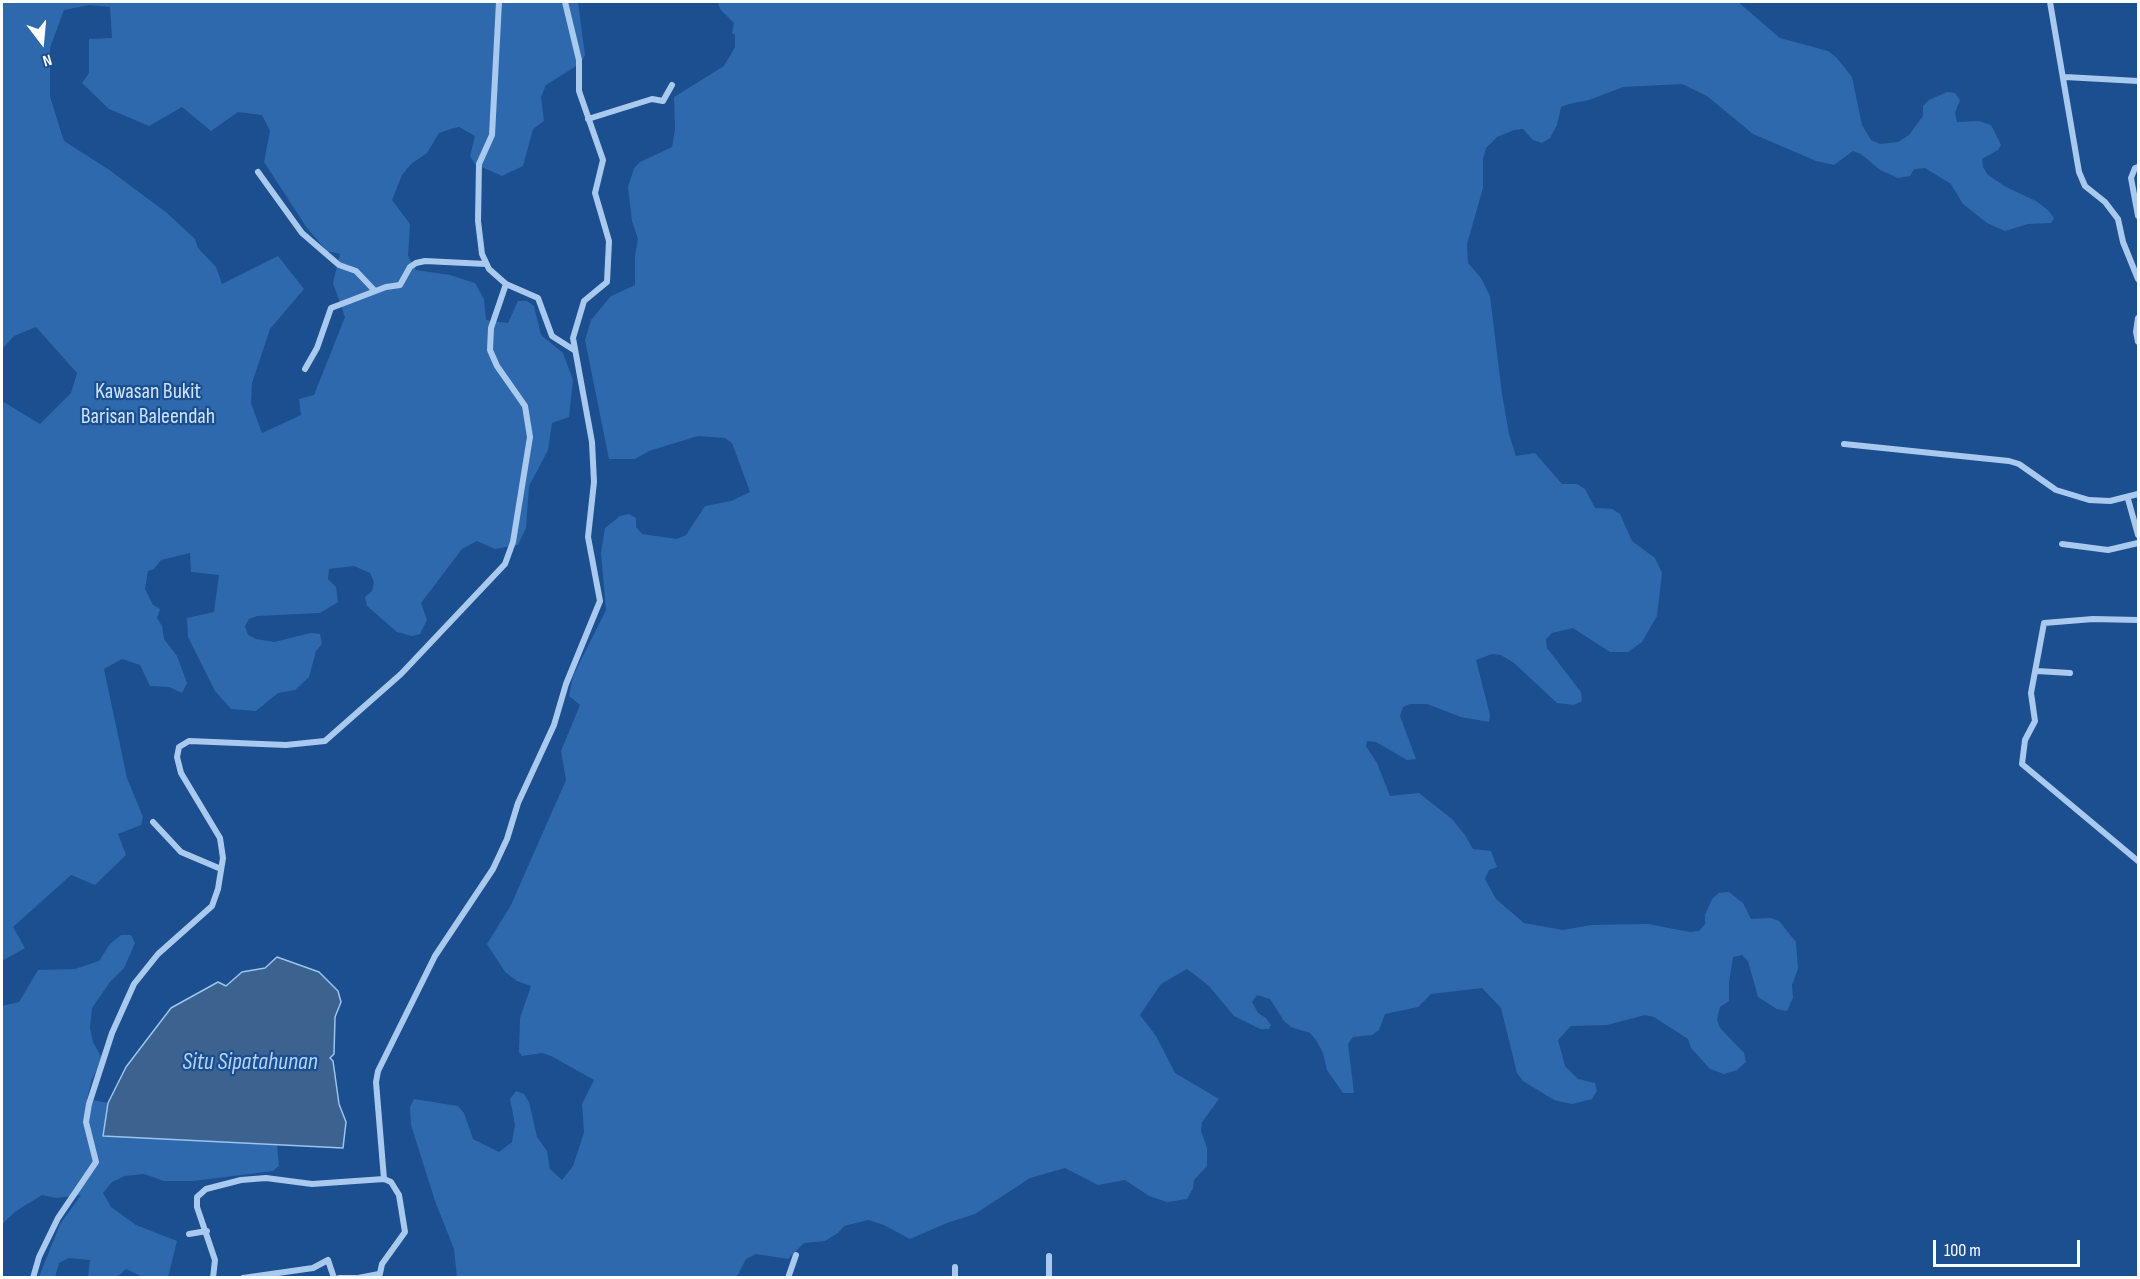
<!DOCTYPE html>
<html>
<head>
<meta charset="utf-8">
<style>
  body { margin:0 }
  #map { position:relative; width:2140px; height:1279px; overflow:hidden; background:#1b4f8f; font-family:"Sofia Sans Condensed",sans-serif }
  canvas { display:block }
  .frame { position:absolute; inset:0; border:3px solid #fff; pointer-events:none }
  .north { position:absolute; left:12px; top:12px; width:60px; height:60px; -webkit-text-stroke:4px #1b4f8f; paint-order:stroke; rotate:164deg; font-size:16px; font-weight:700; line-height:24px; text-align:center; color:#fff }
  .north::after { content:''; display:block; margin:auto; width:21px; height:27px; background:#fff; clip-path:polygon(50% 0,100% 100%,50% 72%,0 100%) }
  .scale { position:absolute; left:1933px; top:1240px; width:147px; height:27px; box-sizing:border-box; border:3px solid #fff; border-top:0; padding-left:8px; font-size:18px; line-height:21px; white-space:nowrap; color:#fff; -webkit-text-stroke:4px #1b4f8f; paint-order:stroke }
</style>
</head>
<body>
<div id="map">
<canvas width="2140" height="1279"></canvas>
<div class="frame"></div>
<div class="north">N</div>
<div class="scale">100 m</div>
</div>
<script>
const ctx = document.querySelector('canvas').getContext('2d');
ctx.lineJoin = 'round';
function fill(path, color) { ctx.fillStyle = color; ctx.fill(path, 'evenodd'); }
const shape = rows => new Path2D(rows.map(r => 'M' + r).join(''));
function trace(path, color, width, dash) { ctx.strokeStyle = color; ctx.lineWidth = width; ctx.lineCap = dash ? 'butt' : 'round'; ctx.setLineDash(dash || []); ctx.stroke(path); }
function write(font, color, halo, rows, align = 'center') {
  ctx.font = font + ' "Sofia Sans Condensed",sans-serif'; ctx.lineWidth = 4.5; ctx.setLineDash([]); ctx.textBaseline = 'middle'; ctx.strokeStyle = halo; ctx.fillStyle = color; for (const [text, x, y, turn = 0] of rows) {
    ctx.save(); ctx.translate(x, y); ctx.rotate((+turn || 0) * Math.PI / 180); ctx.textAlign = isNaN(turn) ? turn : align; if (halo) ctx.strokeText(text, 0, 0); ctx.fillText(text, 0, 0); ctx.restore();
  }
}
const green = shape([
  [2,2,578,2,585,55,581,63,546,85,541,97,544,121,533,129,523,166,502,176,475,164,470,156,475,136,459,127,454,128,439,133,427,153,411,164,402,175,392,200,410,224,408,256,416,270,450,275,475,283,484,299,486,320,508,323,518,301,527,301,534,306,541,335,563,353,573,380,569,417,552,423,548,450,529,486,526,528,518,545,495,549,477,541,462,549,421,603,427,620,420,634,412,636,397,632,367,606,365,597,372,591,374,582,370,573,354,566,329,569,328,579,336,587,338,602,320,613,257,616,249,619,245,626,248,635,256,639,274,642,311,633,320,634,322,644,316,651,309,677,295,690,278,693,256,711,231,709,215,691,188,637,187,618,214,612,219,575,191,572,190,553,161,560,154,569,148,571,145,589,153,605,160,609,157,618,162,626,164,639,177,656,187,683,182,693,169,687,150,686,140,665,122,659,104,669,127,778,143,817,141,825,118,834,126,855,95,885,71,875,13,927,25,948,2,961,2,401,40,424,71,393,77,373,36,327,14,336,2,349],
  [89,5,110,7,112,38,89,39,89,73,82,83,109,109,149,126,182,107,211,131,238,112,262,115,270,131,264,162,307,228,327,251,340,254,333,283,345,317,314,395,299,399,301,415,262,433,251,403,252,383,270,329,304,289,278,256,222,284,216,267,198,248,195,239,167,213,108,169,64,141,50,97,50,48,64,10],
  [718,2,1738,2,1780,38,1828,51,1836,57,1852,77,1862,125,1871,140,1880,144,1898,142,1909,135,1923,116,1923,106,1929,100,1947,92,1955,93,1960,100,1955,113,1957,122,1979,121,1991,125,2001,145,1998,150,1982,159,1983,167,1988,175,2006,187,2036,201,2048,210,2054,218,2051,223,2028,224,2005,231,1987,223,1963,204,1951,184,1925,168,1914,169,1910,176,1898,178,1880,170,1861,154,1853,151,1834,165,1816,161,1753,134,1707,96,1682,84,1623,87,1589,100,1569,104,1561,107,1557,125,1550,138,1542,143,1533,140,1523,129,1514,130,1497,137,1486,148,1483,159,1483,188,1467,244,1468,263,1481,278,1490,296,1502,394,1509,434,1516,456,1535,453,1562,484,1577,484,1585,489,1595,508,1612,509,1620,514,1632,541,1655,558,1662,573,1657,616,1642,642,1628,652,1610,652,1573,628,1552,633,1546,639,1547,648,1581,692,1582,701,1574,705,1557,703,1514,663,1501,655,1492,654,1476,660,1490,715,1489,722,1461,717,1427,704,1410,704,1403,707,1400,716,1416,759,1407,760,1376,742,1367,741,1366,746,1377,763,1390,796,1419,793,1452,819,1465,835,1473,849,1491,851,1497,867,1489,870,1485,879,1496,899,1524,923,1563,930,1591,925,1648,924,1690,932,1699,931,1705,924,1705,915,1712,899,1719,893,1729,892,1743,903,1751,919,1771,918,1779,921,1796,942,1798,969,1792,985,1793,998,1787,1011,1777,1009,1758,997,1748,961,1742,955,1733,957,1729,983,1729,1001,1720,1007,1717,1020,1720,1028,1744,1053,1746,1062,1737,1070,1724,1074,1710,1069,1691,1048,1688,1039,1654,1017,1645,1015,1607,1025,1571,1026,1558,1040,1565,1066,1578,1079,1595,1083,1597,1091,1592,1099,1572,1104,1554,1100,1523,1081,1517,1073,1501,1008,1482,988,1431,994,1418,1007,1385,1014,1379,1030,1372,1035,1353,1037,1348,1044,1354,1093,1343,1093,1327,1070,1323,1053,1316,1040,1310,1033,1291,1027,1284,1021,1270,999,1257,995,1252,1002,1258,1013,1266,1018,1271,1025,1269,1029,1260,1029,1234,1016,1209,986,1187,969,1161,984,1140,1015,1156,1036,1175,1073,1219,1099,1202,1122,1201,1131,1207,1148,1207,1166,1194,1180,1193,1188,1187,1199,1167,1202,1149,1196,1125,1180,1098,1185,1065,1168,1030,1178,975,1214,947,1223,910,1239,884,1225,868,1220,844,1226,838,1233,825,1241,804,1243,788,1259,756,1254,746,1259,736,1278,457,1277,454,1249,435,1201,411,1125,410,1107,414,1099,458,1106,464,1113,473,1139,499,1152,512,1142,515,1125,510,1099,516,1091,524,1094,529,1102,537,1137,547,1151,550,1169,562,1180,573,1166,584,1132,582,1104,594,1080,551,1056,542,1053,522,1056,519,1052,520,1018,531,986,517,981,505,972,487,944,511,905,566,780,561,751,580,705,569,696,573,676,606,610,601,553,605,528,620,516,629,514,636,518,636,527,642,534,677,539,686,535,705,506,731,501,750,492,732,443,725,438,698,436,649,451,635,459,609,459,585,340,591,320,611,296,635,285,635,256,638,239,632,221,628,187,634,168,640,162,672,147,675,130,674,97,724,66,735,47,735,35,732,33,734,23,720,9],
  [121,935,131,935,135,943,124,968,110,982,92,1008,90,1028,93,1042,103,1060,92,1079,87,1099,108,1103,103,1136,277,1145,279,1166,273,1171,193,1181,164,1181,144,1174,125,1176,112,1182,103,1193,111,1207,136,1225,177,1241,168,1277,143,1277,126,1269,117,1277,88,1277,90,1260,69,1258,59,1263,55,1277,39,1277,60,1224,81,1195,56,1198,42,1195,16,1211,2,1224,2,1006,19,1002,38,970,75,969,99,961,110,944]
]);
const water = shape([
  [277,957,319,972,338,991,341,1002,335,1017,334,1054,330,1058,333,1061,339,1104,346,1122,343,1148,103,1136,108,1103,126,1067,171,1008,218,982,226,986,242,972,265,968,277,957]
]);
const minor = shape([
  [499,2,492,135,479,164,478,221,482,254,489,269,506,284,538,298,552,336,574,350],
  [2050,2,2079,172,2085,186,2105,202,2118,219,2123,242,2138,279],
  [2065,77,2138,81],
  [588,119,652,99,663,101,672,85],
  [2138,167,2135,168,2131,178,2138,216],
  [258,172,302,233,339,265,356,271,375,291],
  [2138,318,2136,332,2138,342],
  [305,369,317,348,331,308,386,287,400,285,410,267,416,263,425,261,486,264],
  [1844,444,2009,461,2019,464,2056,490,2089,500,2110,501,2138,494],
  [2128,499,2138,535],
  [2062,544,2108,550,2138,543],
  [2138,620,2093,619,2044,623,2031,693,2035,721,2025,740,2022,764,2138,861],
  [2037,671,2070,673],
  [153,822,181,852,221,869],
  [384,1179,376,1082,378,1071,435,956,493,869,507,839,518,803,554,725,566,684,600,601,588,537,594,482,592,442,573,338,584,301,607,282,609,241,595,193,603,160,579,91,579,60,565,2],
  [189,1234,207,1231],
  [1049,1256,1049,1278],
  [33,1278,39,1257,58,1218,96,1162,86,1122,89,1104,112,1033,134,984,158,954,212,906,218,889,223,858,220,838,181,773,177,757,179,747,189,741,286,745,325,741,401,674,505,564,513,542,530,437,525,406,497,366,490,350,491,328,506,284],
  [213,1278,215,1260,197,1207,197,1197,206,1189,241,1180,266,1178,312,1184,384,1179,391,1182,399,1195,405,1232,382,1264,379,1278],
  [243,1278,313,1268,328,1260,334,1278],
  [339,1278,356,1278],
  [358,1278,379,1274],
  [788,1278,796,1255],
  [955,1278,955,1267]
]);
const parkNames = [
  ["Kawasan Bukit",148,392],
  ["Barisan Baleendah",148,417]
];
const waterNames = [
  ["Situ Sipatahunan",250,1063]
];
fill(green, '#2e69ad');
fill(water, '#3c6290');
trace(water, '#9cc4f0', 1.5);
trace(minor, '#a9c9ee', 6);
write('22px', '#cfe3fa', '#1b4f8f', parkNames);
write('italic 24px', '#b5d3f5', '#1b4f8f', waterNames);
</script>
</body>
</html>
